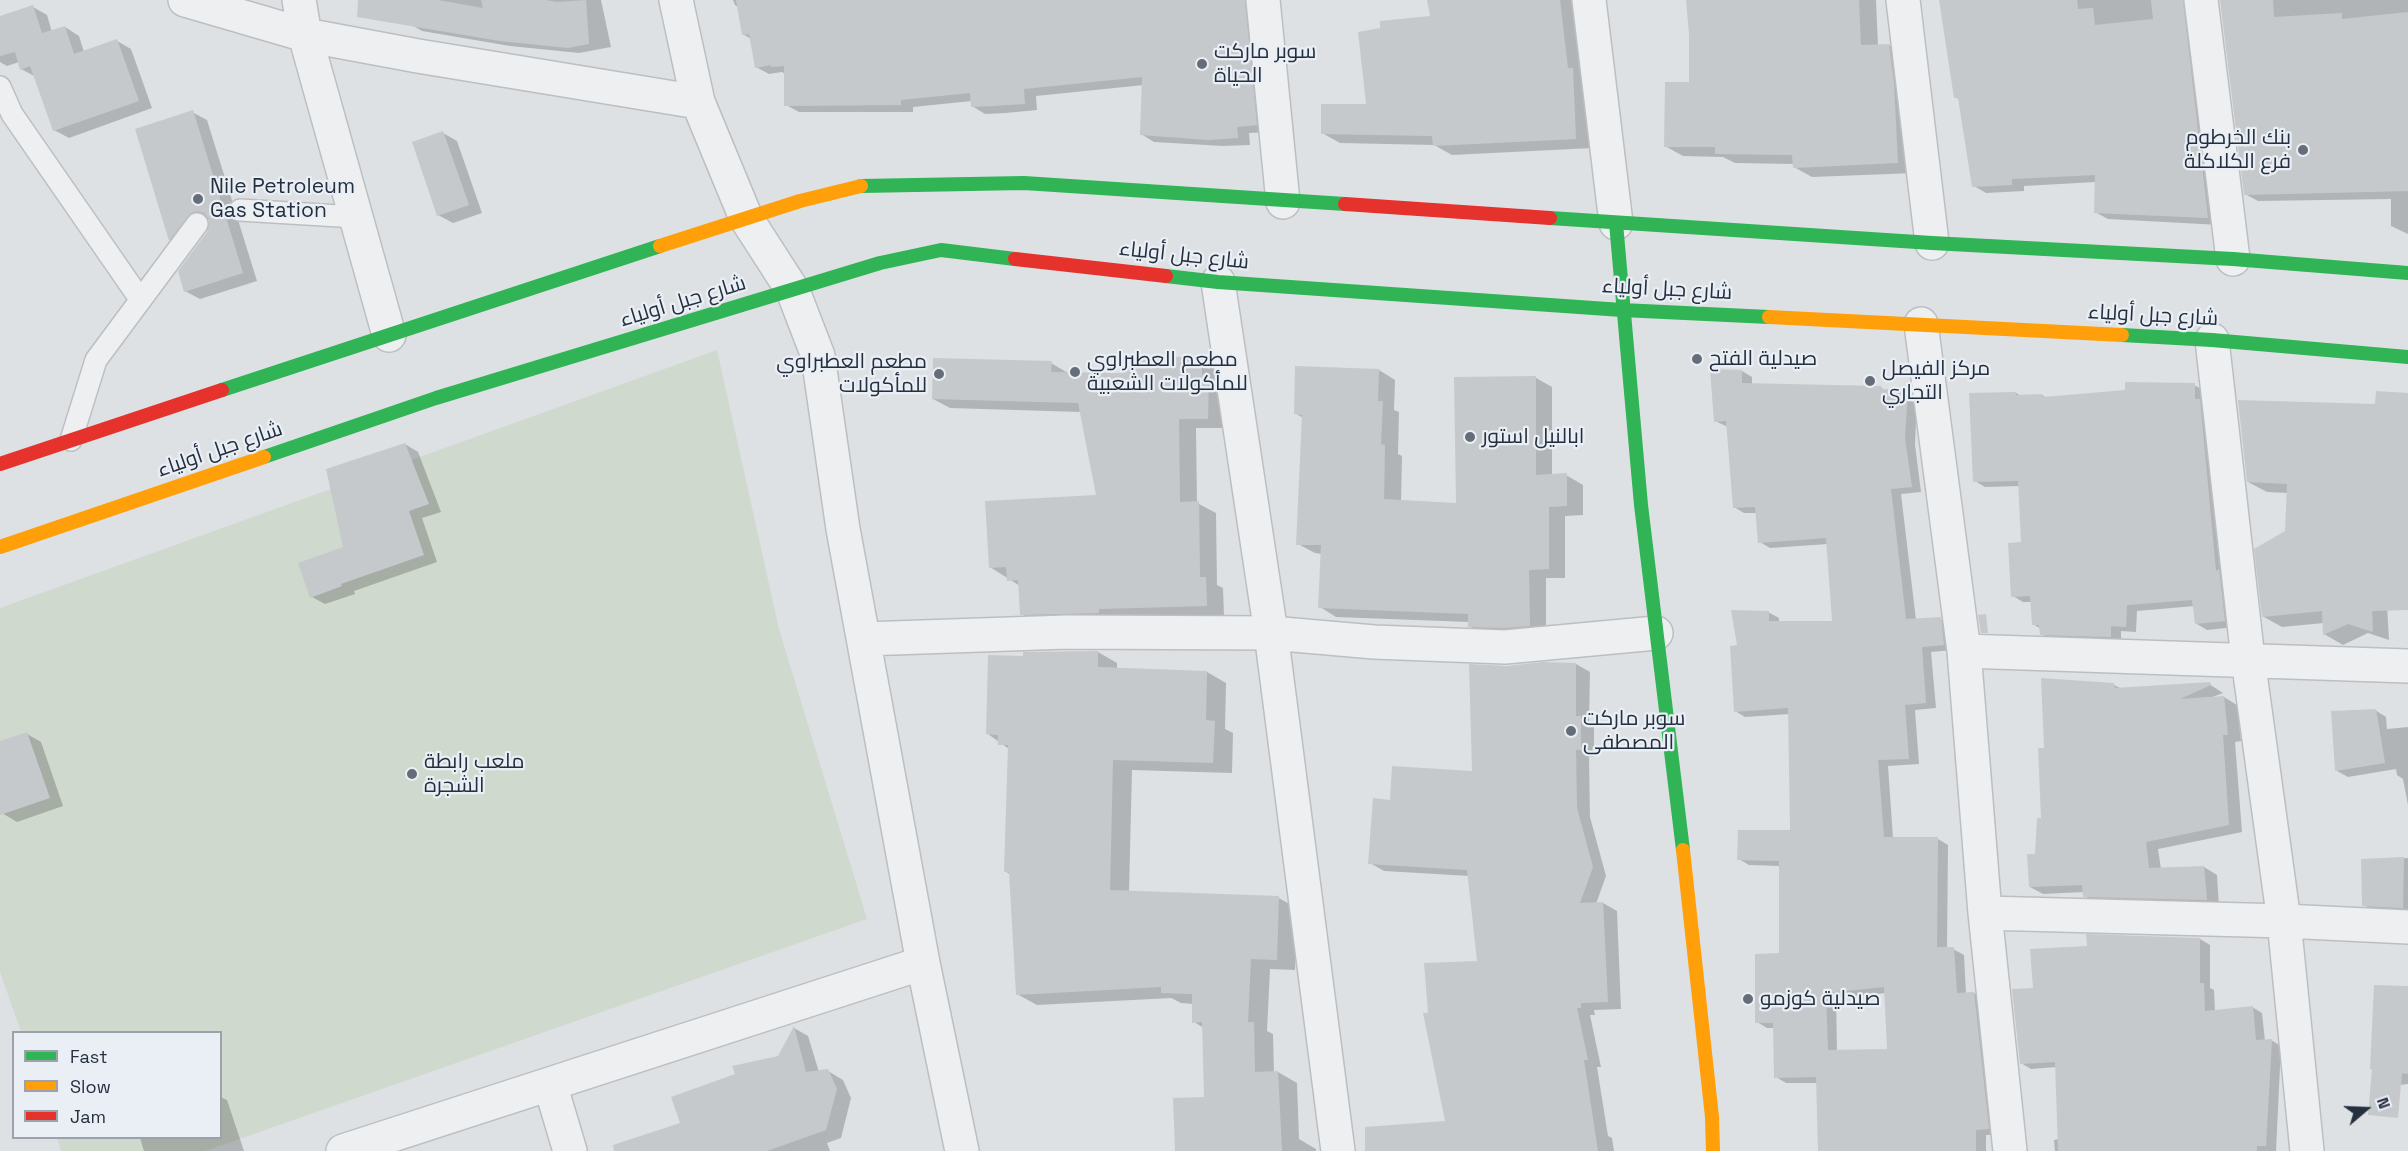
<!DOCTYPE html>
<html>
<head>
<meta charset="utf-8">
<style>
  body { margin:0 }
  #map { position:relative; width:2408px; height:1151px; overflow:hidden; background:#dee1e4; font-family:"Space Grotesk",sans-serif }
  canvas { display:block }
  .legend { position:absolute; left:12px; top:1031px; width:210px; height:108px; box-sizing:border-box; background:#eaeff5; border:2px solid #9ba2ac; margin:0; padding:8px 10px; list-style:none; font-size:18px; color:#242f3f }
  .legend li { display:flex; align-items:center; gap:12px; height:30px }
  .legend b { width:30px; border:2px solid #9ba2ac }
  .north { position:absolute; left:2336px; top:1079px; width:60px; height:60px; -webkit-text-stroke:4px #eaeff5; paint-order:stroke; rotate:71deg; font-size:16px; font-weight:700; line-height:24px; text-align:center; color:#242f3f }
  .north::after { content:''; display:block; margin:auto; width:21px; height:27px; background:#242f3f; clip-path:polygon(50% 0,100% 100%,50% 72%,0 100%) }
</style>
</head>
<body>
<div id="map">
<canvas width="2408" height="1151"></canvas>
<ul class="legend">
<li><b style="height:8px;background:#30b455"></b>Fast</li>
<li><b style="height:8px;background:#ff9f0a"></b>Slow</li>
<li><b style="height:8px;background:#e5322d"></b>Jam</li>
</ul>
<div class="north">N</div>
</div>
<script>
const ctx = document.querySelector('canvas').getContext('2d');
ctx.lineJoin = 'round';
function fill(path, color) { ctx.fillStyle = color; ctx.fill(path, 'evenodd'); }
const shape = rows => new Path2D(rows.map(r => 'M' + r).join(''));
function trace(path, color, width, dash) { ctx.strokeStyle = color; ctx.lineWidth = width; ctx.lineCap = dash ? 'butt' : 'round'; ctx.setLineDash(dash || []); ctx.stroke(path); }
function write(font, color, halo, rows, align = 'center') {
  ctx.font = font + ' "Space Grotesk",Cairo,sans-serif'; ctx.lineWidth = 4.5; ctx.setLineDash([]); ctx.textBaseline = 'middle'; ctx.strokeStyle = halo; ctx.fillStyle = color; for (const [text, x, y, turn = 0] of rows) {
    ctx.save(); ctx.translate(x, y); ctx.rotate((+turn || 0) * Math.PI / 180); ctx.textAlign = isNaN(turn) ? turn : align; if (halo) ctx.strokeText(text, 0, 0); ctx.fillText(text, 0, 0); ctx.restore();
  }
}
const green = shape([
  [717,350,779,629,867,919,205,1151,61,1151,57,1138,220,1138,220,1032,21,1032,0,972,0,608]
]);
const shadow = shape([
  [416,0,601,0,611,47,579,53,510,46,422,31,412,25],
  [733,0,1256,0,1269,132,1249,133,1250,145,1223,146,1154,142,1141,134,1144,85,1036,96,1037,110,1006,113,985,114,972,106,972,101,913,107,913,112,799,112,786,105,785,74,782,72,769,74,756,67,751,39,743,34,739,8,735,5],
  [1429,0,1580,0,1593,148,1452,155,1434,145,1340,143,1322,133,1368,106,1431,18],
  [1687,0,1876,0,1878,46,1889,45,1907,56,1915,173,1812,177,1794,167,1794,164,1735,163,1723,157,1683,156,1665,146,1690,84,1691,34],
  [1941,0,2193,0,2220,225,2108,219,2095,212,2096,182,2024,186,2024,191,1986,193,1974,186,1960,100,1955,97],
  [2269,0,2408,0,2408,234,2391,226,2391,199,2258,201,2245,194],
  [33,7,47,15,52,32,65,27,79,36,84,52,117,41,131,49,152,108,69,138,54,130,36,77,21,69,19,62,7,66,0,62,0,17],
  [192,112,207,120,257,281,200,299,185,291,209,232,210,219,206,220,184,248,170,240],
  [443,133,457,141,482,213,453,223,438,215],
  [1201,358,1219,368,1224,428,1196,428,1197,503,1216,513,1217,585,1223,588,1224,615,1116,618,1039,624,1022,614,1020,586,990,567,1098,496,1081,412,950,408,933,399,1051,363,1068,373,1124,375],
  [1379,370,1395,380,1394,410,1399,412,1398,454,1402,456,1401,502,1457,504,1536,378,1552,387,1552,476,1566,475,1583,485,1583,515,1565,516,1565,578,1546,578,1546,635,1486,636,1469,626,1469,622,1336,617,1320,607,1322,554,1315,553,1298,544,1303,418,1295,413],
  [1742,371,1752,377,1752,385,1880,387,1886,391,1907,392,1917,397,1915,445,1921,492,1901,494,1916,620,1940,619,1951,625,1954,650,1931,652,1936,708,1915,710,1919,764,1888,766,1893,838,1938,839,1948,845,1947,949,1953,949,1964,955,1966,994,1974,993,1984,999,1998,1135,1986,1135,1986,1151,1819,1151,1818,1083,1786,1083,1776,1077,1775,1028,1767,1028,1757,1022,1781,955,1781,866,1749,865,1739,859,1792,831,1790,714,1745,717,1735,711,1738,647,1768,612,1779,618,1779,623,1833,622,1828,544,1770,548,1760,542,1757,513,1744,513,1734,507,1728,427,1715,421],
  [1886,993,1889,1050,1837,1051,1836,998],
  [2194,385,2205,391,2235,627,2207,630,2197,624,2195,606,2137,611,2136,632,2121,631,2121,642,2052,640,2041,634,2041,629,2033,624,2032,602,2023,602,2013,596,2023,544,2020,486,1985,487,1975,481,2016,393,2021,396,2042,395,2047,398],
  [2408,394,2408,498,2381,501,2389,640,2368,633,2343,645,2324,634,2324,623,2282,627,2264,617,2287,532,2288,493,2267,492,2248,482,2377,405],
  [405,444,418,452,441,512,422,518,437,562,354,591,355,594,325,604,312,597,345,548],
  [1098,652,1117,663,1117,669,1207,672,1226,683,1225,729,1233,733,1232,773,1132,770,1129,892,1279,898,1298,909,1295,970,1270,969,1267,1031,1273,1034,1274,1073,1278,1072,1297,1083,1299,1139,1316,1149,1316,1151,1176,1151,1206,1098,1204,1028,1194,1022,1194,1004,1181,1003,1171,998,1037,1005,1017,994,1011,875,1005,871,1009,749,988,734,1025,657],
  [1576,664,1590,672,1589,723,1594,726,1594,757,1589,757,1590,817,1606,876,1596,904,1603,903,1617,911,1621,1009,1594,1010,1595,1015,1590,1015,1601,1067,1597,1067,1608,1136,1612,1138,1614,1151,1409,1151,1447,1123,1430,1014,1478,963,1470,876,1384,871,1370,863,1392,801,1474,773,1504,667],
  [2209,684,2223,693,2210,698,2224,697,2237,705,2241,741,2235,742,2242,832,2158,849,2161,869,2204,867,2217,875,2219,907,2097,903,2084,896,2084,892,2043,894,2030,887,2042,819,2045,750,2114,685,2122,689],
  [2375,710,2386,717,2387,729,2408,727,2408,805,2403,779,2397,775,2396,769,2348,777,2337,771],
  [27,734,41,742,63,806,17,822,2,813,0,806,0,743],
  [2408,858,2408,911,2371,909,2364,905,2362,860],
  [2200,939,2210,945,2210,988,2214,990,2215,1011,2252,1007,2262,1013,2265,1041,2271,1040,2281,1046,2276,1151,2055,1151,2054,1140,2059,1139,2057,1067,2031,1069,2021,1063,2034,989],
  [2408,987,2408,1084,2381,1087],
  [794,1028,808,1036,819,1072,828,1071,843,1080,851,1098,841,1138,827,1143,830,1151,631,1151,682,1124,779,1058],
  [220,1097,227,1100,244,1151,144,1151,140,1138,220,1138]
]);
const building = shape([
  [358,0,438,0,483,8,481,0,546,0,557,2,586,0,589,44,568,48,500,41,357,17],
  [736,0,1245,0,1257,125,1237,127,1238,138,1209,140,1140,135,1142,77,1024,89,1025,104,992,106,971,107,970,93,901,100,901,105,784,106,784,66,771,67,771,65,755,68,749,34,742,35],
  [1427,0,1560,0,1568,68,1573,68,1576,139,1433,146,1432,136,1321,134,1321,104,1366,104,1358,32,1380,28,1380,21,1430,16],
  [1686,0,1859,0,1861,45,1889,44,1894,84,1898,163,1793,168,1792,155,1715,154,1715,147,1664,147,1665,82,1689,82,1689,34],
  [1939,0,2077,0,2078,9,2093,8,2095,25,2153,19,2151,0,2183,0,2208,218,2094,213,2095,175,2012,179,2012,185,1972,187,1958,98,1954,98],
  [2220,0,2273,0,2274,17,2342,13,2342,19,2408,12,2408,191,2244,195],
  [33,5,42,33,65,26,74,54,117,39,139,101,53,131,30,66,20,70,15,52,0,56,0,16],
  [193,110,243,273,184,292,178,271,207,232,209,219,204,213,198,211,191,213,169,241,135,129],
  [443,131,469,205,437,216,412,142],
  [1122,356,1202,357,1202,375,1209,375,1208,419,1179,419,1180,502,1199,501,1200,577,1206,577,1207,606,1099,609,1099,613,1020,615,1018,580,1007,581,1006,567,989,568,985,501,1096,495,1078,403,932,399,933,358,1052,361,1051,372,1122,373],
  [1295,366,1379,369,1378,401,1383,401,1381,444,1385,445,1384,499,1456,503,1454,377,1536,376,1536,475,1567,473,1567,506,1549,507,1549,569,1529,570,1530,626,1504,628,1468,627,1468,614,1318,608,1321,545,1296,545,1302,415,1294,414],
  [1710,369,1742,370,1742,383,1881,386,1881,389,1908,390,1905,439,1912,487,1891,489,1906,619,1941,617,1944,645,1922,647,1926,703,1905,705,1909,759,1878,760,1884,837,1938,837,1937,947,1954,947,1957,993,1974,992,1989,1129,1976,1130,1976,1151,1818,1151,1816,1077,1774,1078,1773,1023,1755,1023,1755,954,1779,953,1779,861,1737,860,1738,830,1790,830,1788,708,1734,712,1730,646,1737,645,1731,610,1769,611,1769,621,1832,621,1826,538,1758,543,1755,507,1733,508,1726,421,1714,422],
  [1884,987,1887,1049,1828,1050,1826,993],
  [2125,382,2195,383,2195,399,2200,399,2216,571,2219,569,2225,621,2195,624,2192,600,2127,605,2126,627,2111,626,2111,637,2040,635,2039,625,2032,625,2030,596,2011,597,2008,543,2021,542,2018,481,1973,482,1969,393,2016,392,2016,395,2042,394,2043,397,2125,390],
  [2376,391,2408,393,2408,610,2372,611,2373,632,2348,624,2323,635,2322,611,2262,617,2254,549,2285,531,2287,484,2247,482,2238,400,2375,404],
  [405,443,429,504,409,511,424,555,341,584,342,586,310,598,298,563,343,547,326,469],
  [1986,614,1988,633,1981,633,1978,615],
  [1098,651,1098,667,1207,671,1206,720,1215,721,1213,763,1113,760,1110,890,1279,896,1277,960,1251,959,1248,1022,1254,1022,1255,1072,1278,1071,1282,1151,1175,1151,1173,1098,1204,1097,1202,1022,1192,1023,1192,994,1161,993,1161,987,1016,995,1009,872,1004,872,1008,745,998,745,998,735,986,734,988,655,1023,656,1023,652],
  [1542,662,1576,663,1576,716,1581,716,1581,750,1576,750,1577,808,1593,867,1580,903,1603,902,1608,1002,1581,1003,1581,1008,1577,1008,1588,1060,1584,1060,1598,1151,1365,1151,1365,1127,1445,1121,1423,1013,1428,1013,1424,963,1477,961,1467,870,1368,864,1373,798,1390,800,1392,766,1472,771,1469,664,1507,666],
  [2041,678,2114,683,2115,688,2210,682,2211,685,2180,699,2224,696,2228,735,2223,735,2229,825,2146,842,2149,868,2204,866,2207,900,2083,897,2082,885,2029,887,2027,854,2035,854,2037,818,2041,818,2038,748,2044,748],
  [2376,709,2385,763,2335,771,2331,711],
  [27,732,50,798,0,815,0,741],
  [2404,857,2403,908,2362,906,2361,859],
  [2086,934,2200,938,2200,983,2204,983,2205,1011,2253,1006,2256,1040,2272,1039,2266,1146,2257,1146,2257,1151,2058,1151,2055,1062,2020,1064,2012,989,2033,988,2030,949,2087,946],
  [2374,985,2408,986,2408,1074,2402,1073,2398,1118,2368,1115,2372,1069,2370,1069],
  [794,1026,806,1072,828,1069,837,1089,826,1130,767,1151,614,1151,613,1145,680,1123,671,1097,735,1074,732,1066,778,1056]
]);
const lane = shape([
  [0,87,12,114,140,299],
  [240,210,356,217],
  [71,440,96,360,197,224]
]);
const street = shape([
  [185,0,305,35,418,56,698,102],
  [299,0,305,35,389,335],
  [676,0,698,102,746,218,793,291,818,356,843,529,923,963,962,1151],
  [1263,0,1283,202],
  [1589,0,1616,223],
  [1903,0,1932,243],
  [2201,0,2233,259],
  [1218,282,1271,633,1338,1151],
  [1921,324,1964,651,1985,913,2010,1151],
  [2212,340,2248,659,2284,921,2307,1151],
  [864,639,1067,632,1271,633,1374,642,1505,647,1656,633],
  [1964,651,2408,666],
  [1985,913,2284,921,2408,927],
  [550,1084,570,1151],
  [343,1151,923,963]
]);
const fast = shape([
  [861,186,1024,183,1345,204],
  [1550,218,1932,243,2233,259,2408,273],
  [1616,223,1641,505,1683,850],
  [1166,276,1218,282,1622,310,1769,317],
  [2122,335,2212,340,2408,357],
  [222,390,660,246],
  [264,457,436,398,880,263,941,250,1015,259]
]);
const slow = shape([
  [660,246,800,201,861,186],
  [1769,317,2122,335],
  [0,547,264,457],
  [1683,850,1712,1117,1713,1151]
]);
const jam = shape([
  [1345,204,1550,218],
  [1015,259,1166,276],
  [0,464,222,390]
]);
const markers = [
  [1202,64,6,"#656d79"],
  [2303,150,6,"#656d79"],
  [198,199,6,"#656d79"],
  [1697,359,6,"#656d79"],
  [1075,372,6,"#656d79"],
  [939,374,6,"#656d79"],
  [1870,381,6,"#656d79"],
  [1470,437,6,"#656d79"],
  [1571,731,6,"#656d79"],
  [412,774,6,"#656d79"],
  [1748,999,6,"#656d79"]
];
const poiNames = [
  ["سوبر ماركت",1214,52],
  ["الحياة",1214,76],
  ["بنك الخرطوم",2291,138,"right"],
  ["فرع الكلاكلة",2291,162,"right"],
  ["Nile Petroleum",210,187],
  ["Gas Station",210,211],
  ["صيدلية الفتح",1709,359],
  ["مطعم العطبراوي",1087,360],
  ["للمأكولات الشعبية",1087,384],
  ["مطعم العطبراوي",927,362,"right"],
  ["للمأكولات",927,386,"right"],
  ["مركز الفيصل",1882,369],
  ["التجاري",1882,393],
  ["ابالنيل استور",1482,437],
  ["سوبر ماركت",1583,719],
  ["المصطفى",1583,743],
  ["ملعب رابطة",424,762],
  ["الشجرة",424,786],
  ["صيدلية كوزمو",1760,999]
];
const streetNames = [
  ["شارع جبل أولياء",1184,256,6],
  ["شارع جبل أولياء",1667,290,3],
  ["شارع جبل أولياء",683,302,-17],
  ["شارع جبل أولياء",2153,316,3],
  ["شارع جبل أولياء",220,450,-19]
];
fill(green, '#cfd9cd');
fill(shadow, '#0003');
fill(building, '#c6c9cc');
trace(lane, '#bcbfc2', 24);
trace(street, '#bcbfc2', 36);
trace(lane, '#edeff1', 21);
trace(street, '#edeff1', 33);
trace(fast, '#30b455', 14);
trace(slow, '#ff9f0a', 14);
trace(jam, '#e5322d', 14);
for (const [x, y, r, color] of markers) { const dot = new Path2D(); dot.arc(x, y, r, 0, 2 * Math.PI); ctx.fillStyle = color; ctx.fill(dot); trace(dot, '#eaeff5', 2); }
write('21px', '#242f3f', '#eaeff5', poiNames, 'left');
write('21px', '#242f3f', '#eaeff5', streetNames);
</script>
</body>
</html>
